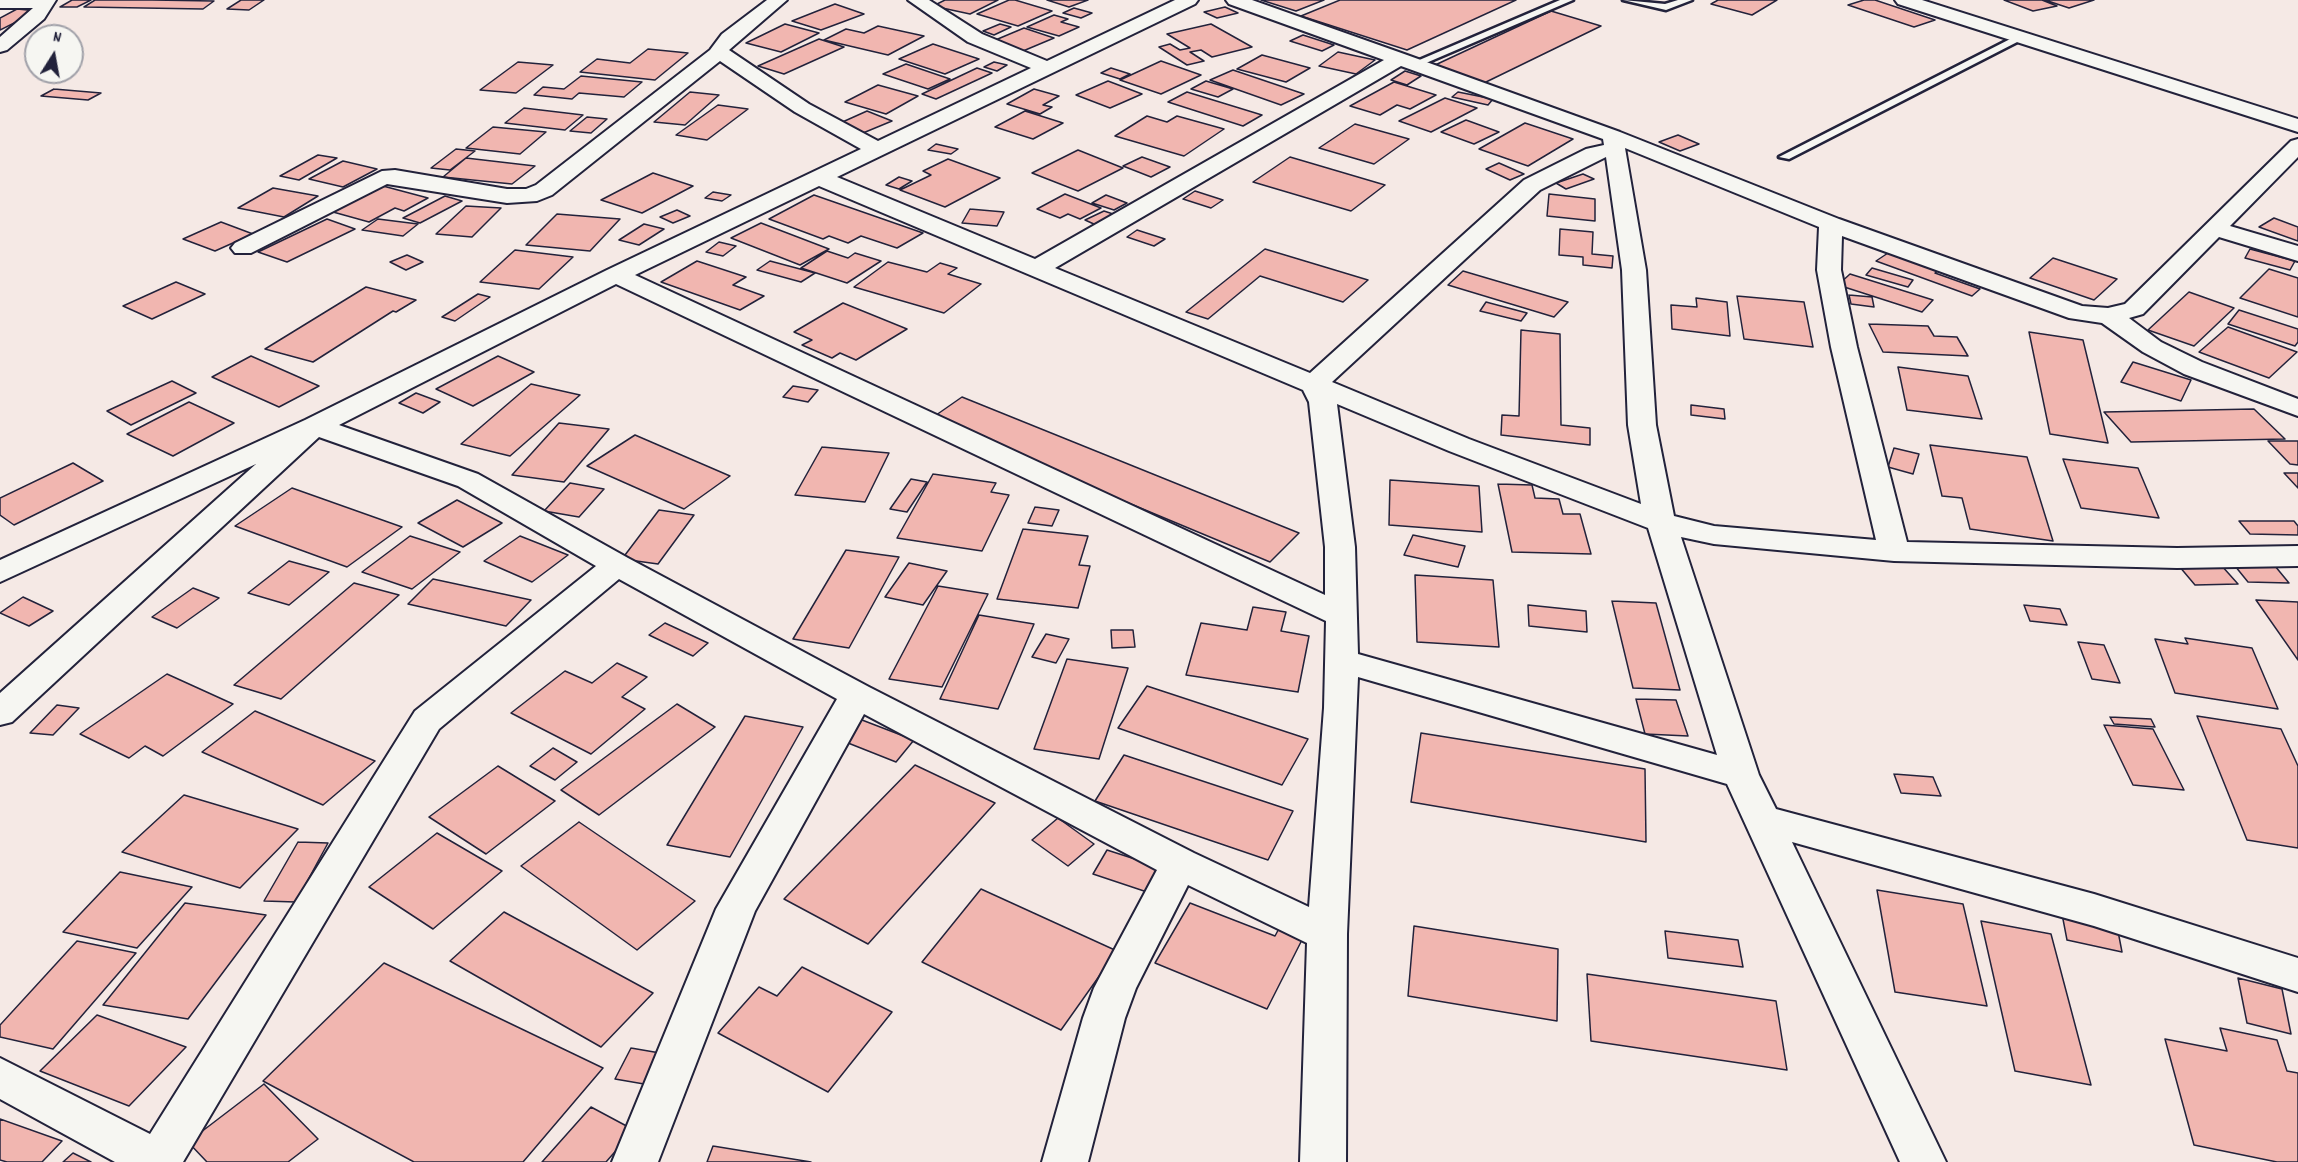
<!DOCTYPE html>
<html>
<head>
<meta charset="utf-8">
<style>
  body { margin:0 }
  #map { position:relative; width:2298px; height:1162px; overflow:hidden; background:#f5e9e5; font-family:Dekko,sans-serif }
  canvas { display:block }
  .north { position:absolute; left:24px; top:24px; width:60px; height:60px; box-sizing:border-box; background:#f6f6f2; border:2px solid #a1a1a9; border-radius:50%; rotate:11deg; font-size:16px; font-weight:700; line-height:24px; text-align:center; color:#22223b }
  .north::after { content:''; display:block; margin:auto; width:21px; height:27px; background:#22223b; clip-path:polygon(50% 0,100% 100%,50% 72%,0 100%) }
</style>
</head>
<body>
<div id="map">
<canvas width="2298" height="1162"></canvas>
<div class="north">N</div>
</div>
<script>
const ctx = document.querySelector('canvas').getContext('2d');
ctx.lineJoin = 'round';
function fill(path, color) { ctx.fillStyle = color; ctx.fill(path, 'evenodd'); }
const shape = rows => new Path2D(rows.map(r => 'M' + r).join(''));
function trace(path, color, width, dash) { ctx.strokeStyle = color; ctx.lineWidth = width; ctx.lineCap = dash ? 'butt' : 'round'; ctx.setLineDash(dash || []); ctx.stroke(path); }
const building = shape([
  [72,0,91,0,77,7,60,7,72,0],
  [95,0,152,0,214,1,203,9,84,7,95,0],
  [241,0,264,0,249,10,227,9,241,0],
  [945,0,998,0,970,14,933,6,945,0],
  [1009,0,1015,0,1052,11,1018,26,977,14,1009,0],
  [1047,0,1088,0,1069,7,1047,0],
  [1261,0,1324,0,1296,11,1261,0],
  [1340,0,1516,0,1407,50,1301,16,1340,0],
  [1718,0,1777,0,1752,15,1711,4,1718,0],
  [1864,0,1875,0,1935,20,1914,27,1848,5,1864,0],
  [2004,0,2042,0,2057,6,2033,11,2004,0],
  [2045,0,2094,0,2069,8,2045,0],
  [835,4,864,14,821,30,792,21,835,4],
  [1225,7,1238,13,1217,18,1204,12,1225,7],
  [1074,8,1092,13,1081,18,1063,13,1074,8],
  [17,9,38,11,0,30,0,18,17,9],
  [1551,11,1601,26,1484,83,1433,66,1551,11],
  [1054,15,1068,19,1061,22,1079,27,1059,36,1027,27,1054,15],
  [785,24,819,33,781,52,746,43,785,24],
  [1000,24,1011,27,994,35,983,31,1000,24],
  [1211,24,1252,47,1212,57,1201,50,1190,52,1204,61,1187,65,1159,47,1170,44,1180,50,1190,48,1167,34,1211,24],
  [878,26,924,36,888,55,824,40,846,29,864,33,878,26],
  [1024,28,1054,38,1023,51,993,41,1024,28],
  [1303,35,1334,45,1322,51,1290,41,1303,35],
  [819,39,844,47,784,74,758,66,819,39],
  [933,44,979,59,945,74,899,59,933,44],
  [648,49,688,53,655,80,580,72,597,59,630,63,648,49],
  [1338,52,1375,60,1356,74,1319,66,1338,52],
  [1262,55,1310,68,1286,82,1237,69,1262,55],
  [1161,61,1201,75,1161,94,1120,80,1161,61],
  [518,62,553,65,516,93,480,90,518,62],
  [994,62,1007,65,997,71,984,67,994,62],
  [906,64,950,79,928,89,883,74,906,64],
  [977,68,992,73,936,99,922,94,977,68],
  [1111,68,1130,74,1120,79,1101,73,1111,68],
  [1233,70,1304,94,1281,105,1210,80,1233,70],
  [1405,71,1421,76,1407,85,1391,80,1405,71],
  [581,76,642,82,624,97,579,93,572,99,534,95,543,87,564,89,581,76],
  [1108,81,1142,94,1110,108,1076,95,1108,81],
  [1206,81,1233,89,1218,97,1191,89,1206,81],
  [1394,82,1436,95,1410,109,1397,105,1380,115,1350,106,1394,82],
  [878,85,918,96,886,114,845,102,878,85],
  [54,89,101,93,88,100,41,96,54,89],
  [1034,89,1059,96,1043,105,1052,107,1040,114,1007,104,1034,89],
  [690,92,719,95,685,125,654,122,690,92],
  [1187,92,1262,115,1243,126,1168,102,1187,92],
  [1458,92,1493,99,1488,105,1452,97,1458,92],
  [1445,98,1477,108,1431,132,1399,121,1445,98],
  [718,105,748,109,707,140,676,135,718,105],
  [524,108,583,115,565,130,505,123,524,108],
  [867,111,892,121,863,133,838,124,867,111],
  [1025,111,1063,123,1033,139,995,127,1025,111],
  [1147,116,1167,122,1177,116,1224,129,1184,156,1115,136,1147,116],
  [587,117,607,119,591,133,570,131,587,117],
  [1466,120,1499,132,1474,144,1441,132,1466,120],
  [1525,123,1573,139,1528,166,1479,149,1525,123],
  [1355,124,1409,139,1374,164,1319,148,1355,124],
  [493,127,546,132,520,154,466,148,493,127],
  [1678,135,1699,144,1680,151,1659,142,1678,135],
  [936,144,958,149,951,154,928,150,936,144],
  [456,149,475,151,450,170,431,168,456,149],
  [1078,150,1123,168,1078,191,1032,173,1078,150],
  [318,155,337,158,299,180,280,176,318,155],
  [1142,157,1170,167,1151,177,1123,166,1142,157],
  [1290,157,1385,185,1351,211,1253,182,1290,157],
  [466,158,535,166,512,184,443,177,466,158],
  [948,159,1000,178,945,207,900,190,931,175,923,171,948,159],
  [343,161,377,169,343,187,309,179,343,161],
  [1499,163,1524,174,1510,180,1486,169,1499,163],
  [653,173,693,186,642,213,601,200,653,173],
  [1583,174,1594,179,1566,189,1556,183,1583,174],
  [899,177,912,181,899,189,886,185,899,177],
  [383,186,428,198,404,211,395,208,369,222,333,212,383,186],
  [273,188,318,196,284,217,238,208,273,188],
  [1195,191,1223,200,1211,208,1183,199,1195,191],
  [713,192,731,195,722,201,705,198,713,192],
  [1065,194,1101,208,1080,219,1068,214,1060,218,1037,209,1065,194],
  [1549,194,1595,199,1595,221,1547,216,1549,194],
  [814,195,923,233,897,248,861,236,848,243,829,236,823,239,769,219,814,195],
  [1106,195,1127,203,1114,210,1092,203,1106,195],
  [445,196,462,201,420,223,403,218,445,196],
  [466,206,501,208,472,237,436,234,466,206],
  [970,209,1004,212,997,226,962,223,970,209],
  [677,210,690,216,673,223,660,217,677,210],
  [1104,211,1116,215,1096,225,1085,220,1104,211],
  [557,214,620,219,590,251,526,245,557,214],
  [2274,218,2298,227,2298,241,2259,227,2274,218],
  [327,219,355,229,287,262,258,252,327,219],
  [378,219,418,224,403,236,362,230,378,219],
  [221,222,253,234,215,251,183,239,221,222],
  [761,223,829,249,800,265,731,238,761,223],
  [644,224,664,229,639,245,619,240,644,224],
  [1560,229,1593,232,1592,254,1613,256,1612,268,1583,265,1583,257,1559,255,1560,229],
  [1137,230,1165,239,1154,246,1127,237,1137,230],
  [719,242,736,246,723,256,706,252,719,242],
  [1265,249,1368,280,1343,302,1260,276,1208,319,1186,312,1265,249],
  [2250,249,2295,261,2290,270,2245,258,2250,249],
  [515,250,573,257,539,289,480,282,515,250],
  [827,251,848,258,855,253,881,261,847,283,801,268,827,251],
  [1888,253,1938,271,1935,273,1980,289,1972,296,1876,261,1888,253],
  [407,255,423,262,406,270,390,262,407,255],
  [2053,258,2117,279,2094,300,2030,278,2053,258],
  [697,261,746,277,733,285,764,296,740,310,661,282,697,261],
  [770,261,815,273,801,282,757,270,770,261],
  [888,262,927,272,940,263,957,268,948,274,981,284,944,313,854,287,888,262],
  [1872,268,1913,280,1908,287,1866,275,1872,268],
  [2269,269,2298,278,2298,317,2240,298,2269,269],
  [1463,271,1568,302,1554,317,1448,285,1463,271],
  [1850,274,1933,300,1922,312,1838,285,1850,274],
  [176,282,205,294,152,319,123,306,176,282],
  [366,287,416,300,396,312,393,311,313,362,265,349,366,287],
  [2189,292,2234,308,2194,346,2148,330,2189,292],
  [478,294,490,297,455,321,442,317,478,294],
  [1849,295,1872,297,1874,307,1851,304,1849,295],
  [1737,296,1804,302,1813,347,1744,339,1737,296],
  [1696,298,1727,302,1730,336,1672,329,1671,305,1697,307,1696,298],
  [1486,302,1527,313,1521,321,1480,311,1486,302],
  [843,303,907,329,856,360,840,353,832,358,802,345,812,340,794,332,843,303],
  [2239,310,2298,329,2298,342,2295,346,2228,324,2239,310],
  [1869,324,1928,326,1934,336,1957,337,1968,356,1883,352,1869,324],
  [2228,327,2297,352,2269,378,2199,352,2228,327],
  [1521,330,1560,334,1561,425,1590,428,1590,445,1501,435,1502,415,1519,416,1521,330],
  [2029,332,2083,340,2108,443,2050,434,2029,332],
  [251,356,319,386,279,407,212,377,251,356],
  [498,356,534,372,473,406,436,389,498,356],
  [2133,362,2191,380,2181,401,2121,382,2133,362],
  [1898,367,1968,376,1982,419,1907,410,1898,367],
  [172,381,196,393,131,425,107,411,172,381],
  [531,384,580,395,510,456,461,444,531,384],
  [793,386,818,390,808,402,783,397,793,386],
  [416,393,440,402,423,413,399,403,416,393],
  [962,397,1299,533,1270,562,929,420,962,397],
  [189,402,234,423,173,456,127,434,189,402],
  [1691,405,1724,409,1725,419,1691,415,1691,405],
  [2254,409,2285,439,2131,442,2104,412,2254,409],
  [559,423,609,429,564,482,512,475,559,423],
  [635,435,730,476,684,509,587,466,635,435],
  [2268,441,2298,441,2298,465,2290,464,2268,441],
  [1930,445,2027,457,2053,541,1970,529,1962,498,1942,496,1930,445],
  [822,447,889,453,865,502,795,495,822,447],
  [1894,448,1919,454,1913,474,1888,467,1894,448],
  [2063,459,2138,468,2159,518,2081,508,2063,459],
  [73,463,103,481,14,525,0,515,0,498,73,463],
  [2284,473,2298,473,2298,488,2284,473],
  [933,474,996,483,991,492,1009,495,982,551,897,538,933,474],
  [911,479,927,482,907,512,890,509,911,479],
  [1390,480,1479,486,1482,532,1389,525,1390,480],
  [570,483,604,489,579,517,544,511,570,483],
  [1498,484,1532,485,1535,498,1559,499,1563,514,1580,514,1591,554,1512,552,1498,484],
  [292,488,402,527,347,567,235,526,292,488],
  [457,500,502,523,463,547,418,523,457,500],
  [1035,507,1059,510,1052,526,1028,523,1035,507],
  [659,510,694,515,658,564,622,559,659,510],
  [2239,521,2294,521,2298,526,2298,535,2250,534,2239,521],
  [1023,529,1088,536,1079,565,1090,566,1078,608,997,599,1023,529],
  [1413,535,1465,546,1458,567,1404,555,1413,535],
  [410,536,460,552,412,589,362,572,410,536],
  [520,536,568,555,532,582,484,561,520,536],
  [846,550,899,557,849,648,793,639,846,550],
  [289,561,329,572,289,605,248,593,289,561],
  [909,563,947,571,923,605,885,597,909,563],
  [2221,565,2238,584,2195,585,2179,566,2221,565],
  [2235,566,2275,566,2289,583,2248,582,2235,566],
  [1415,575,1493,580,1499,647,1417,642,1415,575],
  [433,579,531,600,506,626,408,604,433,579],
  [354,583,399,595,281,699,234,685,354,583],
  [938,586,988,594,942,687,889,679,938,586],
  [193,588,219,598,177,628,152,617,193,588],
  [23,597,53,611,29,626,0,613,23,597],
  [2256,600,2298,602,2298,660,2256,600],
  [1612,601,1656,603,1680,690,1633,688,1612,601],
  [1528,605,1586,611,1587,632,1529,626,1528,605],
  [2024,605,2060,609,2067,625,2030,621,2024,605],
  [1253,607,1286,612,1281,631,1309,636,1298,692,1186,675,1201,623,1247,630,1253,607],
  [979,615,1034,624,998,709,940,699,979,615],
  [665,623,708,643,693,656,649,635,665,623],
  [1111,630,1133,630,1135,647,1112,648,1111,630],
  [1046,634,1069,639,1056,663,1032,657,1046,634],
  [2185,638,2252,648,2278,709,2175,693,2155,639,2188,644,2185,638],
  [2078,642,2104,645,2120,683,2092,679,2078,642],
  [1067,659,1128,668,1099,759,1034,749,1067,659],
  [617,663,647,677,622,697,645,709,591,754,511,713,565,671,592,683,617,663],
  [167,674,233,704,163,756,145,746,129,758,80,734,167,674],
  [1147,686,1308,739,1282,785,1118,728,1147,686],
  [1636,699,1676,700,1688,736,1645,734,1636,699],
  [677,704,715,727,599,815,561,790,677,704],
  [57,705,79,708,53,735,30,733,57,705],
  [255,711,375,761,323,805,202,752,255,711],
  [745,716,803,727,730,857,667,845,745,716],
  [2197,716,2281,729,2298,766,2298,848,2247,840,2197,716],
  [2110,717,2151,719,2155,727,2114,724,2110,717],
  [862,720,914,740,896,762,843,741,862,720],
  [2104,725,2153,729,2184,790,2133,785,2104,725],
  [1421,733,1645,769,1646,842,1411,802,1421,733],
  [553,748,577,762,555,780,530,766,553,748],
  [1124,755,1293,811,1268,860,1095,801,1124,755],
  [915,765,995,803,868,944,784,899,915,765],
  [498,766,555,801,486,854,429,817,498,766],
  [1894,774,1933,777,1941,796,1901,793,1894,774],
  [184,795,298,829,240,888,122,852,184,795],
  [1058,818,1094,844,1068,866,1032,840,1058,818],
  [579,822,695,901,637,950,521,866,579,822],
  [437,833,502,871,433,929,369,887,437,833],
  [298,842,328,843,296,902,264,901,298,842],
  [1107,850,1169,870,1156,895,1093,874,1107,850],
  [120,872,192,887,137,948,63,932,120,872],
  [981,889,1117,951,1061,1030,922,962,981,889],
  [1877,890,1963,904,1987,1006,1895,992,1877,890],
  [185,903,266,915,188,1019,103,1005,185,903],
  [1190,903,1275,936,1283,921,1307,930,1267,1009,1155,963,1190,903],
  [504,912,653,993,601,1047,450,961,504,912],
  [2062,914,2117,926,2122,952,2067,940,2062,914],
  [1981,921,2051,934,2091,1085,2015,1071,1981,921],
  [1414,926,1558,949,1557,1021,1408,996,1414,926],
  [1665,931,1738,940,1743,967,1668,958,1665,931],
  [77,941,136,953,53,1049,0,1037,0,1025,77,941],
  [384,963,603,1068,523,1162,414,1162,263,1081,384,963],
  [802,967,892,1012,828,1092,718,1033,759,987,777,996,802,967],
  [1587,974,1776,1001,1787,1070,1591,1041,1587,974],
  [2238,978,2282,989,2291,1034,2247,1023,2238,978],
  [97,1015,186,1047,129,1106,40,1071,97,1015],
  [2220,1028,2277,1040,2287,1071,2298,1073,2298,1162,2277,1162,2194,1145,2165,1039,2227,1051,2220,1028],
  [631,1048,660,1053,644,1084,615,1079,631,1048],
  [264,1084,318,1139,288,1162,207,1162,188,1142,264,1084],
  [591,1107,634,1130,606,1162,542,1162,591,1107],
  [0,1119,62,1141,42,1162,7,1162,0,1160,0,1119],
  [713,1146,811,1162,707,1162,713,1146],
  [73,1153,91,1162,63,1162,73,1153]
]);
const service = shape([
  [1560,0,1573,0,1419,66,1410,64,1560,0],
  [1623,0,1665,4,1678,0,1692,0,1666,10,1623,0],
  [2020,34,2023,35,2023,39,1789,159,1779,157,2020,34]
]);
const minor = shape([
  [0,0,56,0,44,19,7,50,0,52,0,37,33,8,0,8,0,0],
  [767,0,787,0,729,50,809,104,878,141,1031,68,968,42,908,0,929,0,982,34,1047,61,1175,0,1198,0,1195,4,837,177,1035,259,1384,60,1229,4,1226,0,1252,0,1407,55,1620,132,1839,219,2082,306,2108,308,2125,304,2291,141,2298,139,2298,157,2230,226,2298,246,2298,261,2219,237,2143,314,2129,318,2161,342,2202,362,2298,399,2298,416,2184,374,2143,352,2102,323,2069,318,1842,236,1841,270,1857,347,1907,542,2177,548,2298,546,2298,566,2177,568,1894,561,1714,544,1681,537,1759,775,1776,809,2094,894,2298,958,2298,992,2094,926,1792,842,1946,1162,1900,1162,1727,784,1358,677,1347,934,1346,1162,1300,1162,1307,943,1188,885,1136,988,1125,1018,1088,1162,1042,1162,1083,1018,1094,988,1157,870,864,714,755,911,658,1162,612,1162,716,909,837,699,619,579,439,729,183,1162,115,1162,0,1099,0,1058,150,1134,415,711,596,566,458,486,319,437,12,722,0,725,0,693,256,464,0,582,0,560,305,420,607,270,861,149,795,112,720,61,552,195,537,201,507,203,387,184,251,253,235,253,231,248,235,243,382,171,395,170,507,189,526,189,536,185,710,50,722,34,767,0],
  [1401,66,1603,139,1604,145,1586,149,1524,180,1310,373,1055,268,1401,66],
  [1625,148,1819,227,1817,270,1831,347,1876,540,1714,526,1674,516,1656,425,1646,270,1625,148],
  [1606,157,1622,270,1628,425,1641,504,1469,439,1332,382,1540,190,1606,157],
  [819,186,1303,390,1309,402,1325,547,1325,595,635,275,819,186],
  [616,284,1326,621,1324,708,1309,907,1194,853,869,687,628,558,478,474,339,425,616,284],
  [1337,404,1449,451,1648,528,1717,755,1358,654,1355,547,1337,404],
  [1895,0,1922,0,2298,119,2298,132,1898,4,1895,0]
]);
fill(building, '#f1b6b0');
trace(building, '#22223b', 1.5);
trace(service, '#22223b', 5);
trace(minor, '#22223b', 4);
fill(service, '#f6f6f2');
fill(minor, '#f6f6f2');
</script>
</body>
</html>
